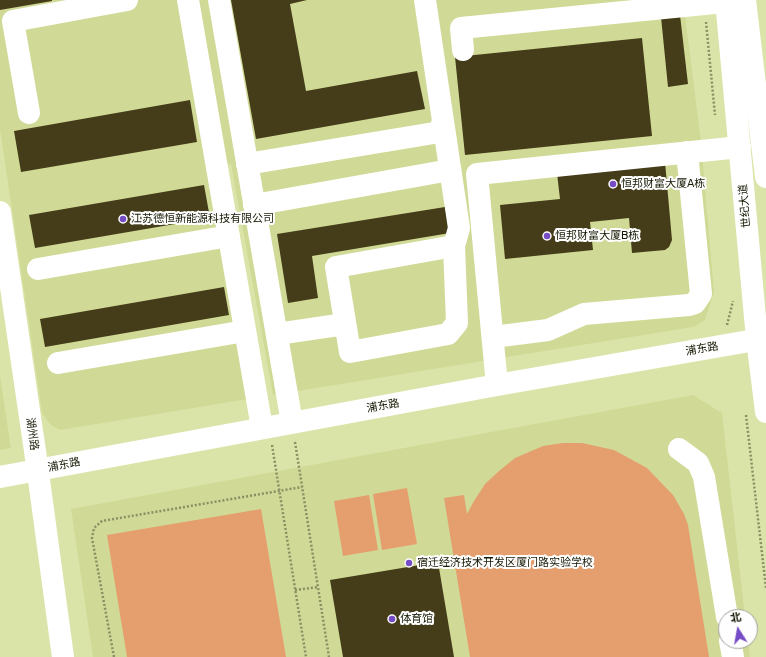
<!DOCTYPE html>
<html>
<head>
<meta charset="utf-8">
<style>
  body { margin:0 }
  #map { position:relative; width:766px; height:657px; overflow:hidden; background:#dbe4a8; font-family:Rubik,"Noto Sans SC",sans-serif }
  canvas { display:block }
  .north { position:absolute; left:718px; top:609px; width:40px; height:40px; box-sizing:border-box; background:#fefefe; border:1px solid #a1a29a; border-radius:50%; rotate:349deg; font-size:11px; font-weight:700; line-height:16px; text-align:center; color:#161803 }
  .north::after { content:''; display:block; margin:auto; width:14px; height:18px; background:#754cc5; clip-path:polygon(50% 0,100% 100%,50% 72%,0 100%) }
</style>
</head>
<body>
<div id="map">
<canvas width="766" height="657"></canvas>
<div class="north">北</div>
</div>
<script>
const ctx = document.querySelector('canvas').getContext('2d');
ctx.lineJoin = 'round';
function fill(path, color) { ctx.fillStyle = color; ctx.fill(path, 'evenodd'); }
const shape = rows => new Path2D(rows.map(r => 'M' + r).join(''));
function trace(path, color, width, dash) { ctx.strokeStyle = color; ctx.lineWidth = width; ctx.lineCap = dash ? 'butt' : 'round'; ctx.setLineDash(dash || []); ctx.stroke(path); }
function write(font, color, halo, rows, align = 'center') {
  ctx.font = font + ' Rubik,"Noto Sans SC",sans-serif'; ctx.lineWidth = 4; ctx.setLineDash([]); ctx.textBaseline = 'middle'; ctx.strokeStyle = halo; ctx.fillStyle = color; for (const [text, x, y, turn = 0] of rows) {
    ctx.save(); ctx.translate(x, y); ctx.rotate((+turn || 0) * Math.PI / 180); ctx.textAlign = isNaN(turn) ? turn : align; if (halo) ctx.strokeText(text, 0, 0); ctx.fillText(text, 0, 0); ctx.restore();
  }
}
const built = shape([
  [0,0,683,0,701,142,714,292,705,320,693,327,273,395,231,164,212,169,248,399,60,430,52,426,46,419,42,412,0,129],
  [0,376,11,448,0,450],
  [693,395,722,413,745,617,726,617,726,641,748,641,750,657,93,657,71,509]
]);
const green = shape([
  [563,443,582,443,614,450,647,468,673,495,684,514,688,525,709,657,470,657,444,498,464,495,467,514,474,501,485,484,499,471,515,458,543,446],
  [407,488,417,544,382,550,373,494],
  [369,495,378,550,343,556,334,501],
  [261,509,286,657,127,657,107,535]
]);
const building = shape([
  [0,0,52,0,52,1,0,10],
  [231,0,307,0,290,4,306,91,417,71,425,109,256,139],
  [680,15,688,84,668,87,661,17],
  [642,38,652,136,465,155,455,57],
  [190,100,197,142,21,172,14,131],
  [665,162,672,240,669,247,665,250,632,253,629,218,590,222,593,250,505,259,500,205,560,199,557,173],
  [204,185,210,218,35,248,29,215],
  [445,207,450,233,312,256,318,298,288,303,277,234],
  [224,287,229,315,45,347,40,319],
  [438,562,454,657,343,657,330,580]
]);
const path = shape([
  [706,22,715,115],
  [727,325,733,301],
  [746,415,766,588],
  [295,442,329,657],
  [272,445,306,657],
  [295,590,318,587],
  [114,657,92,538,94,528,102,521,302,487]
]);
const minor = shape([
  [188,0,262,428],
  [219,0,292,423],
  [726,0,757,339,766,412],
  [745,0,766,177],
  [463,50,461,28,745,0],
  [29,113,13,21,127,0],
  [443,121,459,228,454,246,336,267,350,352,448,334,457,323,454,246],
  [247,164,434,133,440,130,443,121,425,0],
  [254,205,450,170],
  [0,212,36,458,63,657],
  [38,269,229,236],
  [277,334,345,324],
  [493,337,548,330,584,314,689,305,695,303,701,294,687,152],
  [58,363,245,331],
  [497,385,477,174,740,147],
  [679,449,698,463,704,477,727,617],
  [0,477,497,385,766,338],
  [730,641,733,657]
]);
const markers = [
  [613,184,4,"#754cc5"],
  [123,219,4,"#754cc5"],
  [547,236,4,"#754cc5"],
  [409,563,4,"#754cc5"],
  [392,619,4,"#754cc5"]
];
const poiNames = [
  ["恒邦财富大厦A栋",621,184],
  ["江苏德恒新能源科技有限公司",131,219],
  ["恒邦财富大厦B栋",555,236],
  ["宿迁经济技术开发区厦门路实验学校",417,563],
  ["体育馆",400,619]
];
const streetNames = [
  ["世纪大道",745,206,-95],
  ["浦东路",702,349,-10],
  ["浦东路",383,406,-10],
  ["湖州路",32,434,82],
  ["浦东路",64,465,-11]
];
fill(built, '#d0da96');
fill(green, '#e59f6f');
fill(building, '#453c19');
trace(path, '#898f63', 2.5, [2, 2]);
trace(minor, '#fff', 22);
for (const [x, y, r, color] of markers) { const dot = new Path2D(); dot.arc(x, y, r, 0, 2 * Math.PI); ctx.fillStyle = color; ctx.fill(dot); trace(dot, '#fefefe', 1.5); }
write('11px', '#161803', '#fefefe', poiNames, 'left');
write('11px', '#161803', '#fefefe', streetNames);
</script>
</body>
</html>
